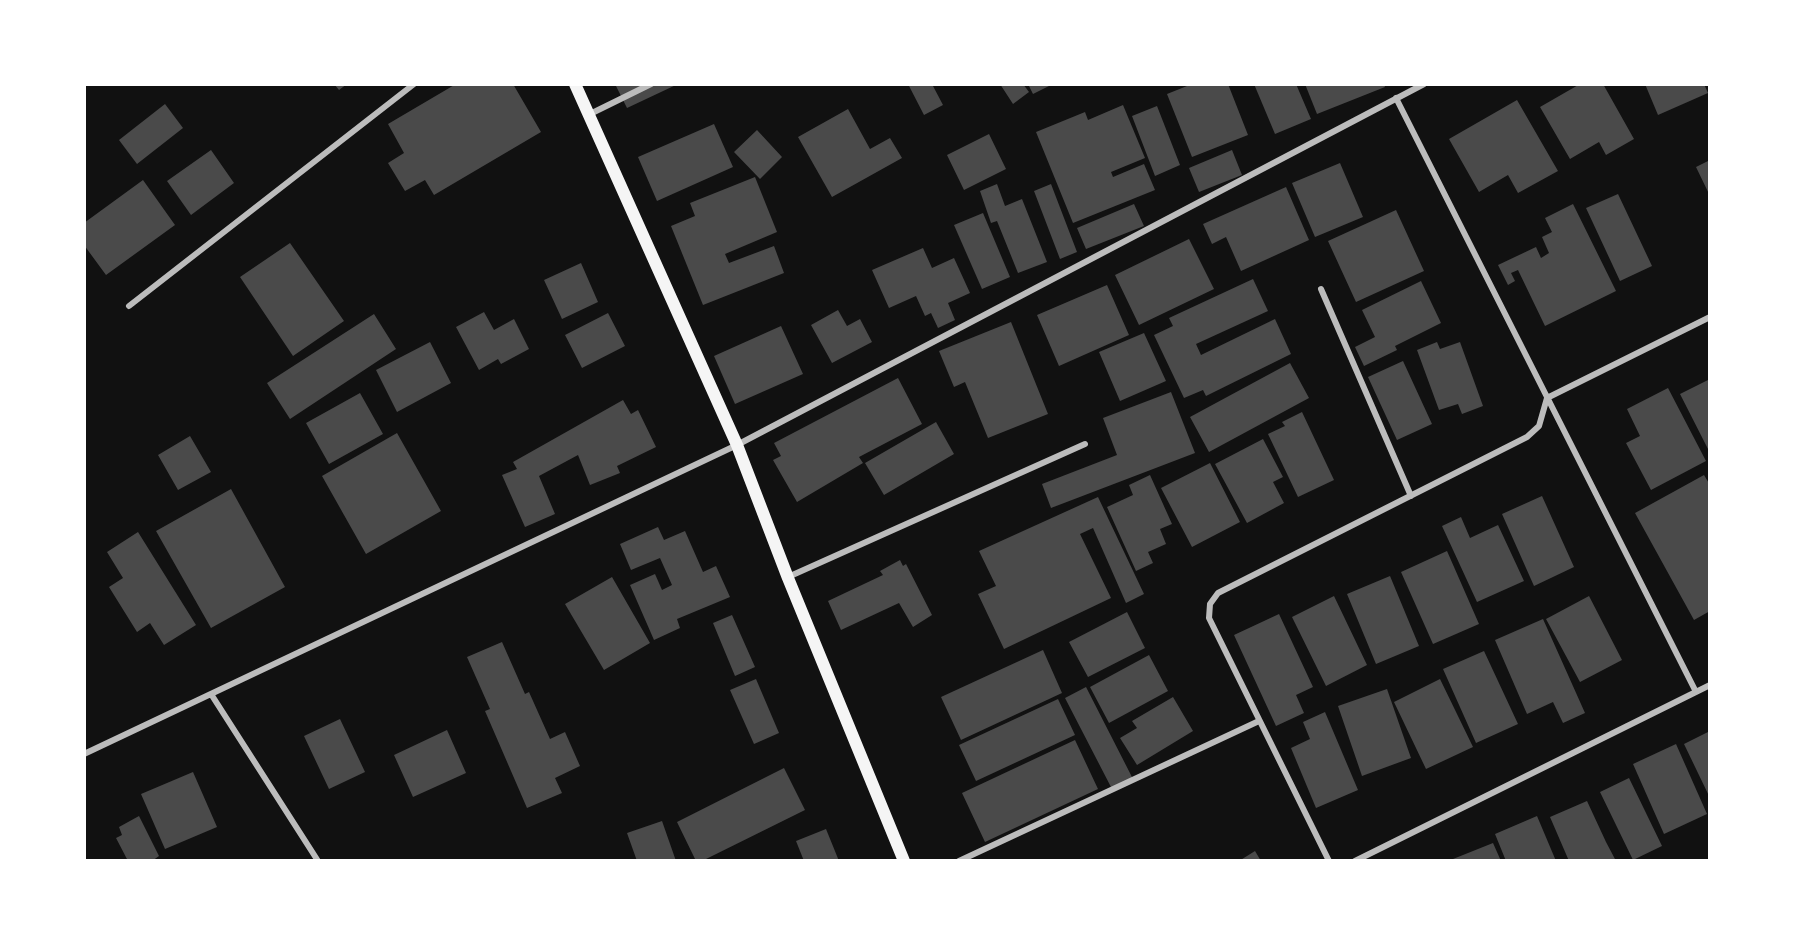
<!DOCTYPE html>
<html>
<head>
<meta charset="utf-8">
<style>
  body { margin:0 }
  #map { position:relative; width:1794px; height:945px; overflow:hidden; background:#111; font-family:"DejaVu Sans",sans-serif }
  canvas { display:block }
  .frame { position:absolute; inset:0; border:86px solid #fff; pointer-events:none }
</style>
</head>
<body>
<div id="map">
<canvas width="1794" height="945"></canvas>
<div class="frame"></div>
</div>
<script>
const ctx = document.querySelector('canvas').getContext('2d');
ctx.lineJoin = 'round';
function fill(path, color) { ctx.fillStyle = color; ctx.fill(path, 'evenodd'); }
const shape = rows => new Path2D(rows.map(r => 'M' + r).join(''));
function trace(path, color, width, dash) { ctx.strokeStyle = color; ctx.lineWidth = width; ctx.lineCap = dash ? 'butt' : 'round'; ctx.setLineDash(dash || []); ctx.stroke(path); }
const building = shape([
  [334,84,347,84,339,90],
  [456,84,513,84,541,132,434,195,425,180,405,191,388,163,404,153,388,124],
  [615,84,678,84,627,108],
  [908,84,938,84,933,86,943,105,924,115],
  [1000,84,1023,84,1029,92,1013,104],
  [1028,84,1053,84,1033,94],
  [1192,84,1228,84,1248,135,1192,157,1167,94],
  [1254,84,1296,84,1311,119,1275,134],
  [1305,84,1384,84,1385,87,1317,114],
  [1580,84,1603,84,1634,139,1606,155,1599,142,1570,159,1540,107],
  [1645,84,1704,84,1708,93,1658,115],
  [1517,100,1558,171,1518,193,1508,175,1479,192,1449,139],
  [165,104,183,128,137,164,119,140],
  [1123,105,1145,158,1111,172,1113,177,1144,164,1155,190,1073,223,1036,132,1085,112,1088,120],
  [1157,106,1180,165,1155,176,1132,116],
  [848,109,870,149,890,138,902,158,832,197,798,137],
  [714,124,733,167,657,201,638,157],
  [757,130,782,157,760,179,734,152],
  [989,134,1006,169,964,190,947,155],
  [211,150,234,183,191,215,167,181],
  [1232,150,1242,175,1199,192,1189,168],
  [1710,160,1710,196,1696,167],
  [1340,163,1363,217,1315,237,1292,183],
  [755,177,777,232,725,254,729,263,774,246,784,273,703,305,671,226,695,216,690,203],
  [143,180,175,225,106,275,84,245,84,223],
  [997,184,1005,206,1022,199,1047,262,1018,273,997,221,991,223,980,191],
  [1051,184,1077,252,1060,259,1034,191],
  [1286,187,1309,240,1241,271,1226,237,1212,244,1203,224],
  [1618,194,1652,266,1620,281,1586,208],
  [1134,204,1144,226,1086,249,1077,228],
  [1573,204,1616,291,1545,326,1518,270,1511,273,1515,281,1508,285,1498,265,1536,247,1541,258,1549,253,1542,237,1552,232,1545,218],
  [1396,210,1424,271,1356,302,1328,241],
  [983,213,1010,277,982,289,954,225],
  [1189,239,1214,289,1139,325,1115,275],
  [290,243,344,321,293,356,240,277],
  [923,248,932,268,954,258,970,293,948,303,955,320,938,328,931,313,925,316,916,296,889,308,872,270],
  [581,263,598,302,562,319,544,280],
  [1253,279,1268,311,1196,344,1201,355,1275,319,1291,354,1206,396,1203,390,1184,398,1154,335,1173,326,1169,318],
  [1421,281,1441,323,1395,346,1397,350,1364,366,1355,347,1375,337,1362,310],
  [1107,285,1129,335,1059,366,1037,315],
  [838,310,847,326,860,319,872,342,832,363,811,325],
  [484,312,494,330,514,319,529,349,501,364,498,359,479,370,456,327],
  [608,313,625,346,582,368,565,335],
  [374,314,396,349,290,419,267,383],
  [1011,322,1048,414,988,438,965,382,954,387,939,351],
  [781,326,803,374,735,404,714,356],
  [1144,333,1166,381,1120,401,1099,352],
  [430,342,451,383,397,412,376,370],
  [1437,342,1440,349,1460,342,1483,406,1462,414,1458,404,1439,410,1417,350],
  [1403,361,1432,424,1397,440,1368,377],
  [1290,363,1309,398,1209,452,1190,417],
  [898,378,922,424,859,457,863,463,797,502,773,460,781,456,774,443],
  [1710,379,1710,448,1708,449,1680,394],
  [1668,388,1706,461,1651,490,1626,443,1640,436,1627,409],
  [1171,392,1195,453,1051,508,1042,484,1117,455,1103,418],
  [360,393,383,434,329,464,306,423],
  [623,400,631,414,638,410,656,447,617,466,620,473,590,485,578,455,539,476,555,514,525,527,502,475,517,469,513,462],
  [1302,412,1334,480,1298,497,1268,434,1285,426,1282,422],
  [936,422,954,454,884,495,865,463],
  [397,433,441,511,366,554,322,476],
  [190,436,211,472,178,490,158,455],
  [1263,439,1283,477,1273,482,1284,503,1247,523,1215,464],
  [1210,463,1240,522,1192,547,1161,488],
  [1150,475,1172,524,1160,529,1166,544,1148,552,1153,563,1136,571,1107,507,1133,495,1129,485],
  [1704,475,1710,485,1710,611,1694,620,1635,513],
  [231,489,285,587,211,628,156,531],
  [1542,496,1574,567,1534,586,1502,514],
  [1098,497,1144,594,1126,603,1093,528,1080,534,1111,598,1004,649,978,594,996,586,979,551],
  [1461,517,1470,538,1498,525,1524,581,1477,602,1442,526],
  [658,527,664,540,685,531,703,572,716,566,730,597,677,619,680,628,654,640,630,585,655,574,662,590,672,585,660,558,631,570,620,544],
  [138,532,196,625,164,645,150,623,137,632,109,587,123,578,107,552],
  [1447,551,1479,624,1433,644,1401,572],
  [900,560,903,566,906,564,932,615,913,627,899,603,841,630,828,601,883,575,880,571],
  [1390,576,1419,646,1376,664,1347,594],
  [612,577,650,643,604,670,565,604],
  [1334,596,1367,665,1326,686,1292,617],
  [1589,596,1622,660,1580,682,1546,619],
  [1127,612,1145,648,1088,677,1069,642],
  [1279,614,1313,687,1296,695,1304,713,1276,726,1234,635],
  [732,615,755,667,735,676,713,623],
  [1543,619,1585,713,1563,723,1553,702,1527,714,1495,640],
  [502,642,525,694,529,692,550,739,565,732,580,766,555,778,562,793,527,808,485,711,490,709,467,657],
  [1043,650,1062,693,961,740,941,697],
  [1484,651,1518,724,1476,743,1443,669],
  [1149,655,1168,691,1109,723,1090,687],
  [756,679,779,733,754,744,730,690],
  [1440,679,1473,747,1426,769,1394,702],
  [1086,687,1133,779,1112,789,1065,698],
  [1387,689,1411,758,1362,776,1338,706],
  [1173,697,1193,731,1137,765,1120,738,1137,728,1132,721],
  [1058,699,1075,735,976,781,959,745],
  [1325,712,1358,790,1316,808,1291,748,1310,739,1303,722],
  [340,719,365,772,329,789,304,736],
  [447,730,466,773,413,797,394,755],
  [1710,731,1710,798,1684,744],
  [1075,740,1098,789,985,842,962,793],
  [1676,744,1707,814,1664,834,1633,764],
  [784,768,805,810,702,861,696,861,677,822],
  [193,772,217,827,165,849,141,794],
  [1629,778,1662,846,1633,860,1600,792],
  [1587,801,1606,842,1616,861,1569,861,1550,817],
  [139,816,159,856,152,861,128,861,116,838,122,835,119,827],
  [1537,816,1556,861,1506,861,1495,834],
  [662,821,676,861,637,861,627,833],
  [826,829,839,861,804,861,796,841],
  [1493,843,1501,861,1453,861,1453,859],
  [1255,851,1261,861,1239,861]
]);
const minor = shape([
  [1396,98,1696,692],
  [588,115,651,84],
  [1321,289,1411,496],
  [129,306,414,84],
  [788,577,1085,444],
  [211,694,318,861],
  [84,754,737,445,1424,84],
  [959,861,1259,721],
  [1329,861,1209,618,1210,604,1218,593,1527,437,1539,426,1547,398,1710,317],
  [1355,861,1710,685]
]);
const secondary = shape([
  [575,84,737,445,788,578,904,861]
]);
fill(building, '#4a4a4a');
trace(minor, '#bcbcbc', 6);
trace(secondary, '#f5f5f5', 12);
</script>
</body>
</html>
